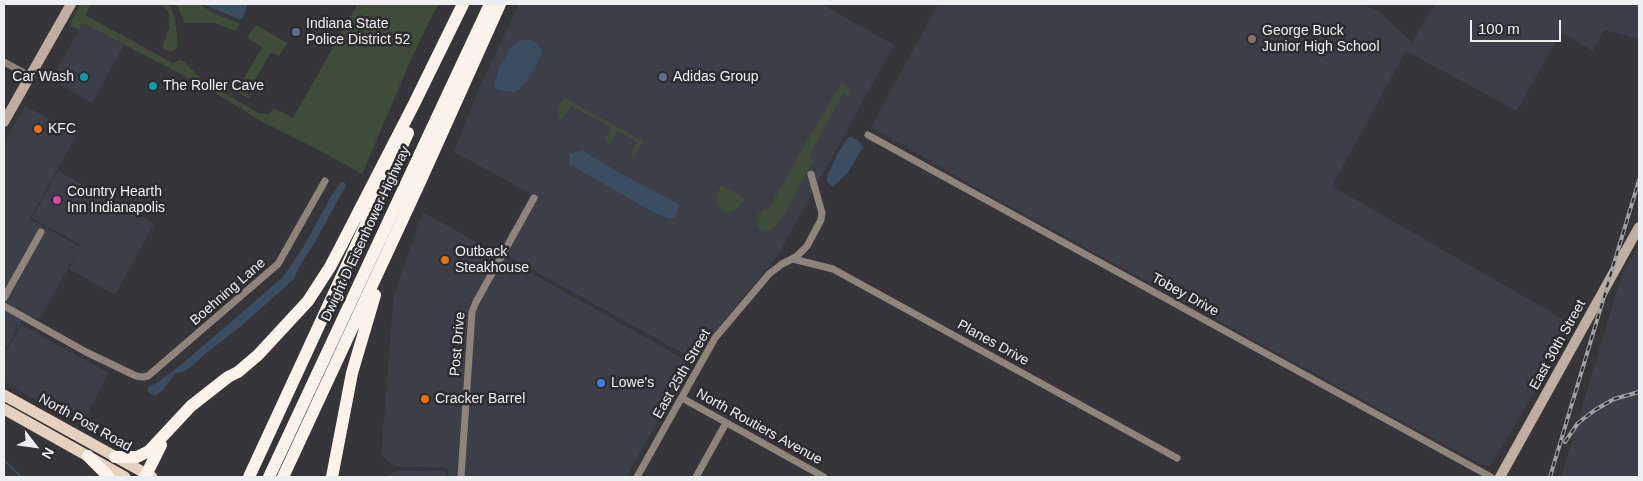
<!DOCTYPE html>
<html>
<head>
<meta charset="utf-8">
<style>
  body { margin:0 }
  #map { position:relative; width:1643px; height:481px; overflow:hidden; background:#36363a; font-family:Arial,sans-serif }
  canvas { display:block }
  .frame { position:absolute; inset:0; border:5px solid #eeeff1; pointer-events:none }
  .north { position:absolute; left:10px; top:421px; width:50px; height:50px; -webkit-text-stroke:4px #2c2c30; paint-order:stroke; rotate:120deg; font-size:14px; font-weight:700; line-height:20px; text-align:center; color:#eeeff1 }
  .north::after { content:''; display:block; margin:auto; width:18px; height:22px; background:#eeeff1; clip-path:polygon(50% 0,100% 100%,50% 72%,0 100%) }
  .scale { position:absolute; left:1470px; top:20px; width:91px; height:22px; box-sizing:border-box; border:2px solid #eeeff1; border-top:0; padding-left:6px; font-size:15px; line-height:18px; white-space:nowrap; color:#eeeff1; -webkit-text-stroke:4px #2c2c30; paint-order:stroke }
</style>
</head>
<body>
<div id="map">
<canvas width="1643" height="481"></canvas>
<div class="frame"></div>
<div class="north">N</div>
<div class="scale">100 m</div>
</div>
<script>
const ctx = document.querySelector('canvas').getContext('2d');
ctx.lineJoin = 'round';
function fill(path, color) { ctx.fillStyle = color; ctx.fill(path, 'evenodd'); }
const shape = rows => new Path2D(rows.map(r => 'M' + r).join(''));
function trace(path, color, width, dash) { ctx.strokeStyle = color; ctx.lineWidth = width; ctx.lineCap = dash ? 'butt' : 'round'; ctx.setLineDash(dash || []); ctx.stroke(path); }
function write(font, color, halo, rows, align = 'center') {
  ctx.font = font + ' Arial,sans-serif'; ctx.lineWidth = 5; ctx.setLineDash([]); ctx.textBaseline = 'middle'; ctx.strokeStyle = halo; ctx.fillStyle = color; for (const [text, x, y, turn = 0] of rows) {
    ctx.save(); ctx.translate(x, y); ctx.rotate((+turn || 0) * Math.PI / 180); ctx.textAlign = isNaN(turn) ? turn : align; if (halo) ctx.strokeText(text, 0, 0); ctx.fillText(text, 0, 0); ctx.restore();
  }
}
const built = shape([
  [519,4,821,4,894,45,778,255,693,359,499,251,531,194,454,152,479,88],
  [938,4,1363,4,1381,13,1412,42,1435,4,1639,4,1639,39,1604,30,1593,51,1561,32,1517,111,1406,51,1332,186,1575,326,1490,466,1482,465,986,193,871,127],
  [83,23,124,45,92,103,55,82,53,76],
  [25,106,77,134,30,219,80,247,39,320,26,314,4,352,4,143],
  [58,171,154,224,115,295,69,269,81,245,32,218],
  [423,212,691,363,626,477,449,477,448,468,393,466,381,454,394,294],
  [1639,245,1639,477,1561,477,1621,277],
  [21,325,109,373,81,425,4,382,4,355],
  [396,471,445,471,446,477,387,477]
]);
const green = shape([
  [81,4,91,4,85,15,169,61,173,63,180,60,183,61,202,80,260,114,269,114,274,108,293,118,352,14,356,8,356,4,438,4,413,55,362,174,315,148,261,121,209,89,83,23,79,29,71,27,72,19],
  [162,4,167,4,170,7,174,15,177,34,178,47,172,52,164,49,163,45,169,28,169,13],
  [176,4,200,4,213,13,240,24,235,31,215,23,185,23],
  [256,25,287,43,279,56,271,52,247,94,251,97,248,98,236,91,234,88,238,89,262,47,247,38],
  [842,82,847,85,850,93,849,97,843,94,810,154,813,162,777,226,770,231,765,232,761,231,758,225,757,216,765,208,768,210,800,153],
  [565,98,643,141,633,159,631,153,637,142,618,131,610,145,605,139,611,127,600,121,571,106,562,119,559,118,558,109,562,101],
  [721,185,746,198,736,210,730,212,725,212,718,206,716,197]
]);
const water = shape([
  [202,4,248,4,242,20],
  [520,40,531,40,536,43,542,50,541,56,527,81,518,91,513,92,498,90,494,86,498,70,511,47],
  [851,137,859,141,863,147,847,174,832,187,827,181,827,177,839,151,848,138],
  [582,150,618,172,675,202,679,205,675,217,669,219,653,212,569,164,570,154],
  [341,182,344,182,346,185,315,242,299,267,294,279,240,327,205,354,191,367,183,372,176,373,163,390,155,396,148,392,148,388,150,386,157,383,182,364,283,277,304,246,330,198]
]);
const stream = shape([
  [4,460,21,477]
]);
const minor = shape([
  [4,62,30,76],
  [868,135,1491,477],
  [793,259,833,269,1177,458],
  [4,298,41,232],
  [4,306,86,352,136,376,143,377,148,376,278,264,325,181],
  [682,398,824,477],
  [461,477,472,312,476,302,534,198],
  [637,477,715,338,769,274,782,264,796,257,807,246,821,220,822,213,811,174],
  [696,477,726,423]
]);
const secondary = shape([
  [4,122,71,4],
  [1500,477,1639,227]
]);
const primary = shape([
  [4,395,152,477],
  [4,409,125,477]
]);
const motorway = shape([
  [88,456,109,477],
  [115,457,137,457,149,451,191,406,228,377,238,372,258,355,308,301,330,267,341,246,414,104,463,4],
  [145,477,161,445],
  [249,477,408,133],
  [269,477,490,4],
  [283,477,420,182,500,4],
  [332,477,352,373,375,295]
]);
const rail = shape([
  [1565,442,1578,423,1595,410,1614,399,1639,392],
  [1550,477,1639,180]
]);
const markers = [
  [296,32,5,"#5c6f8a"],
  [1252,39,5,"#8d6e63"],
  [84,77,5,"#0f9aa8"],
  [663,77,5,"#5c6f8a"],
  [153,86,5,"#0f9aa8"],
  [38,129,5,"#e8710a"],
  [57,200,5,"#d1479c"],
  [445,260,5,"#e8710a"],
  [601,383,5,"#3f7fe0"],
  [425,399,5,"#e8710a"]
];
const poiNames = [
  ["Indiana State",306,24],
  ["Police District 52",306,40],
  ["George Buck",1262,31],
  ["Junior High School",1262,47],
  ["Car Wash",74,77,"right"],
  ["Adidas Group",673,77],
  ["The Roller Cave",163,86],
  ["KFC",48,129],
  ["Country Hearth",67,192],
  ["Inn Indianapolis",67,208],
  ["Outback",455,252],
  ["Steakhouse",455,268],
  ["Lowe's",611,383],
  ["Cracker Barrel",435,399]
];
const streetNames = [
  ["Dwight D Eisenhower Highway",366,234,-65],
  ["Boehning Lane",228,292,-41],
  ["Tobey Drive",1185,295,29],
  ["Planes Drive",993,343,29],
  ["Post Drive",458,344,-85],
  ["East 30th Street",1558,345,-61],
  ["East 25th Street",682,374,-60],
  ["North Post Road",85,423,29],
  ["North Routiers Avenue",759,427,29]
];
fill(built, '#3c3e48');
fill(green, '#3f4c39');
fill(water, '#3a4d61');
trace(stream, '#3a4d61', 2);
trace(minor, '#8e847b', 7);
trace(secondary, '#c0afa1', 10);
trace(primary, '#e6d1be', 11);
trace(motorway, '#fdf2e9', 12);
trace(rail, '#a1a2a5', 4);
trace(rail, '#2c2c30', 2, [5.5]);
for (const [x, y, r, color] of markers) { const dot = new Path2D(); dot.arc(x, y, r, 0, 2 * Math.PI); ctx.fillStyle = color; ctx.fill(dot); trace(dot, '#2c2c30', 2); }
write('14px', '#eeeff1', '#2c2c30', poiNames, 'left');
write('14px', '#eeeff1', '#2c2c30', streetNames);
</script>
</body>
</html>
